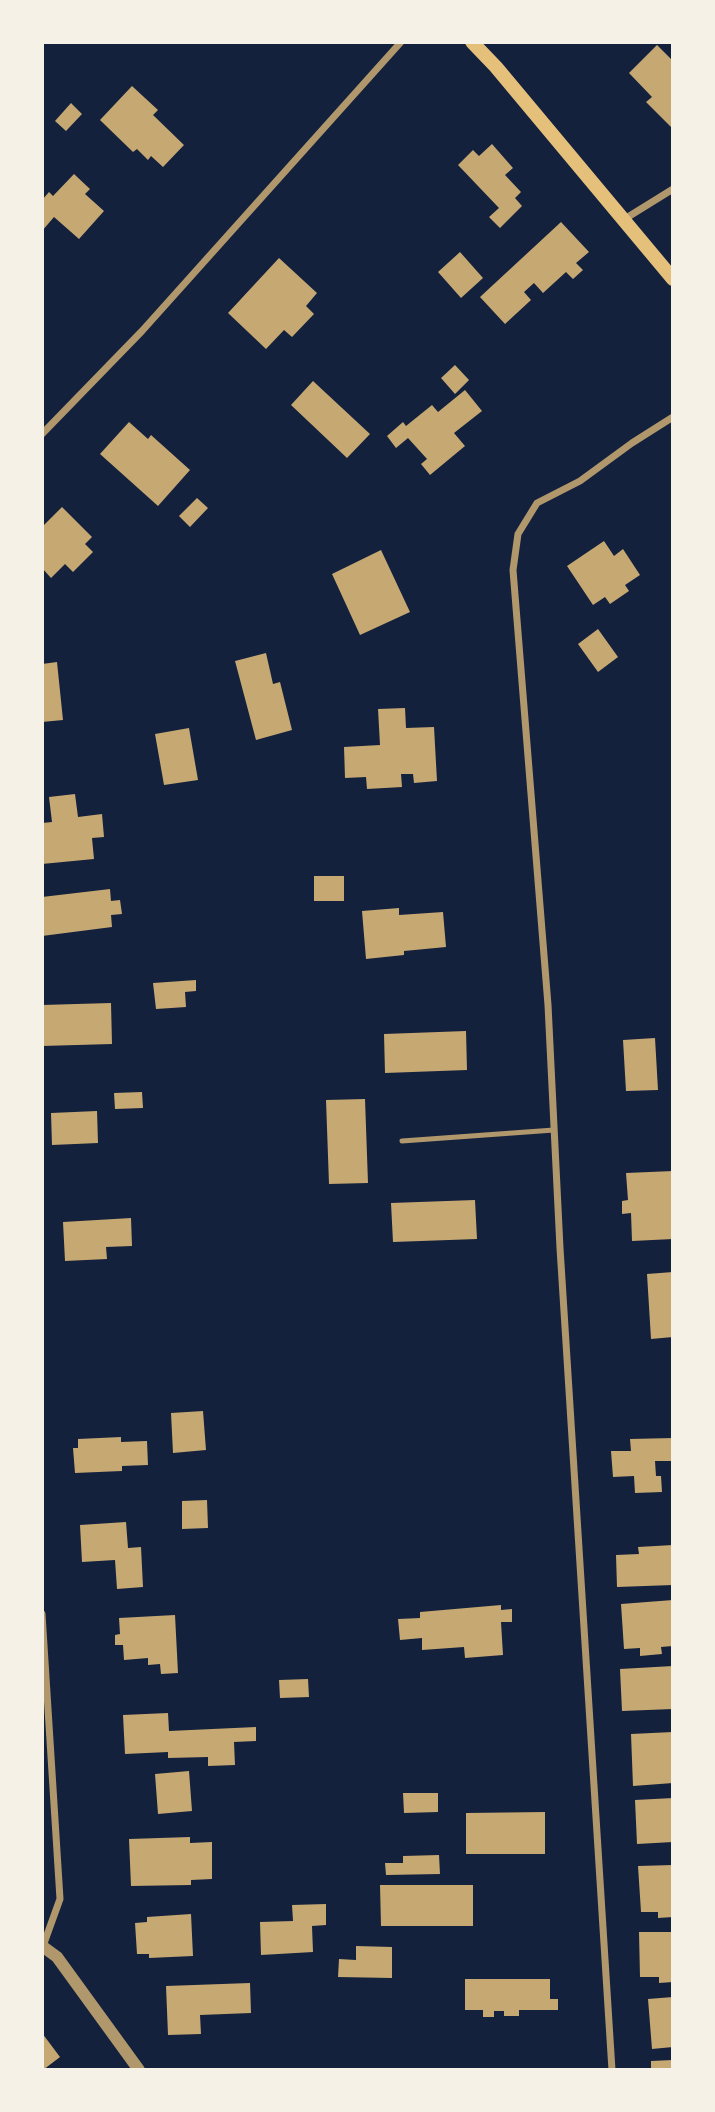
<!DOCTYPE html>
<html>
<head>
<meta charset="utf-8">
<style>
  body { margin:0 }
  #map { position:relative; width:715px; height:2112px; overflow:hidden; background:#14213d; font-family:Lato,sans-serif }
  canvas { display:block }
  .frame { position:absolute; inset:0; border:44px solid #f6f1e7; pointer-events:none }
</style>
</head>
<body>
<div id="map">
<canvas width="715" height="2112"></canvas>
<div class="frame"></div>
</div>
<script>
const ctx = document.querySelector('canvas').getContext('2d');
ctx.lineJoin = 'round';
function fill(path, color) { ctx.fillStyle = color; ctx.fill(path, 'evenodd'); }
const shape = rows => new Path2D(rows.map(r => 'M' + r).join(''));
function trace(path, color, width, dash) { ctx.strokeStyle = color; ctx.lineWidth = width; ctx.lineCap = dash ? 'butt' : 'round'; ctx.setLineDash(dash || []); ctx.stroke(path); }
const building = shape([
  [657,45,673,61,673,129,646,102,652,97,629,73],
  [132,86,158,110,153,115,184,145,163,167,151,156,148,160,137,149,133,152,100,120],
  [71,103,82,114,66,131,55,121],
  [492,144,513,168,505,175,521,192,515,198,522,206,500,228,489,217,499,208,458,165,473,150,479,156],
  [74,174,90,189,85,194,104,211,79,239,54,217,42,231,42,200,49,192,53,196],
  [561,222,589,252,576,263,583,270,573,279,566,272,543,293,534,283,524,292,531,300,505,324,480,297],
  [460,252,483,278,461,298,438,272],
  [279,258,317,293,306,306,314,314,292,337,284,330,266,349,228,313],
  [455,365,469,380,455,394,441,378],
  [313,381,370,434,347,458,291,405],
  [465,390,482,411,454,433,465,446,430,475,421,464,427,459,408,438,396,448,387,436,403,422,406,426,432,405,438,412],
  [129,422,148,439,151,435,190,470,158,506,100,454],
  [197,498,208,508,190,527,179,516],
  [62,507,92,537,85,544,93,552,73,572,65,564,51,578,42,568,42,527],
  [604,541,614,556,623,549,640,575,625,585,629,591,610,604,605,597,593,605,567,566],
  [381,550,410,612,360,635,332,574],
  [598,629,618,657,598,672,578,644],
  [266,653,273,684,280,682,292,730,256,740,235,661],
  [57,662,63,720,42,722,42,664],
  [405,708,406,728,434,727,437,781,414,783,413,774,401,774,402,787,367,789,366,777,345,778,344,747,380,745,378,709],
  [189,728,198,780,164,785,155,734],
  [75,794,78,817,102,814,104,837,92,838,94,859,42,864,42,823,52,822,49,797],
  [314,876,344,876,344,901,314,901],
  [110,889,111,901,120,900,122,914,111,915,112,927,42,936,42,897],
  [399,908,399,915,443,912,446,947,404,951,404,955,366,959,362,911],
  [196,980,196,991,185,992,186,1007,156,1009,153,983],
  [111,1003,112,1044,42,1046,42,1005],
  [466,1031,467,1070,385,1073,384,1034],
  [655,1038,658,1090,626,1091,623,1040],
  [142,1092,143,1108,115,1109,114,1093],
  [365,1099,368,1183,329,1184,326,1100],
  [97,1111,98,1143,52,1145,51,1113],
  [673,1171,673,1239,632,1241,631,1213,622,1214,622,1201,628,1200,626,1173],
  [475,1200,477,1239,393,1242,391,1203],
  [131,1218,132,1246,106,1247,107,1259,65,1261,63,1222],
  [673,1272,673,1337,651,1339,647,1274],
  [203,1411,206,1450,173,1453,171,1413],
  [121,1437,121,1442,147,1441,148,1465,122,1466,122,1471,75,1473,73,1448,78,1448,78,1439],
  [673,1438,673,1461,655,1461,656,1476,661,1476,662,1492,635,1493,634,1476,613,1477,611,1451,631,1451,630,1439],
  [207,1500,208,1528,182,1529,182,1501],
  [126,1522,128,1548,141,1547,143,1587,117,1589,115,1560,82,1562,80,1525],
  [673,1545,673,1585,617,1587,616,1555,639,1554,638,1547],
  [673,1600,673,1646,661,1647,662,1654,640,1656,640,1648,624,1649,621,1604],
  [501,1605,501,1610,512,1609,512,1622,501,1622,503,1655,465,1658,464,1647,422,1650,422,1638,400,1640,398,1619,420,1618,420,1612],
  [175,1615,178,1673,161,1674,160,1664,148,1665,148,1658,124,1660,123,1645,115,1645,115,1635,120,1634,119,1618],
  [673,1666,673,1709,622,1711,620,1669],
  [308,1679,309,1697,280,1698,279,1680],
  [168,1713,169,1731,256,1727,256,1741,234,1742,235,1765,208,1766,208,1757,168,1758,168,1752,125,1754,123,1715],
  [673,1732,673,1783,633,1786,631,1734],
  [189,1771,192,1811,158,1814,155,1774],
  [403,1793,438,1793,438,1812,404,1813],
  [673,1798,673,1842,637,1844,635,1800],
  [545,1812,545,1854,466,1854,466,1813],
  [190,1837,190,1843,212,1842,212,1879,191,1880,191,1885,131,1886,129,1839],
  [439,1855,440,1874,386,1875,385,1863,403,1863,403,1856],
  [673,1865,673,1917,658,1918,658,1912,641,1912,638,1866],
  [380,1885,473,1885,473,1926,381,1926],
  [326,1904,326,1925,312,1926,313,1952,261,1955,260,1922,293,1921,292,1905],
  [191,1914,193,1956,149,1958,149,1954,137,1954,135,1923,147,1922,147,1917],
  [639,1932,673,1932,673,1982,659,1983,659,1977,640,1977],
  [356,1946,392,1947,392,1978,338,1977,339,1959,356,1960],
  [465,1979,550,1979,550,1999,558,1999,558,2010,519,2010,519,2016,504,2016,504,2011,494,2011,494,2017,483,2017,483,2010,465,2010],
  [250,1983,251,2013,200,2015,201,2034,168,2035,166,1986],
  [673,1997,673,2047,652,2049,648,1999],
  [42,2033,60,2057,43,2070,42,2070],
  [673,2060,673,2070,651,2070,651,2061]
]);
const service = shape([
  [402,1141,554,1130]
]);
const minor = shape([
  [623,220,673,189],
  [42,434,142,331,401,42],
  [42,1614,60,1899,43,1946],
  [612,2070,560,1248,548,1005,513,570,518,534,537,503,580,481,632,443,673,417]
]);
const tertiary = shape([
  [42,1946,57,1957,139,2070]
]);
const secondary = shape([
  [472,42,496,67,673,279]
]);
fill(building, '#c6a872');
trace(service, '#b1986c', 5);
trace(minor, '#b1986c', 7);
trace(tertiary, '#b1986c', 12);
trace(secondary, '#e5c07b', 14);
</script>
</body>
</html>
